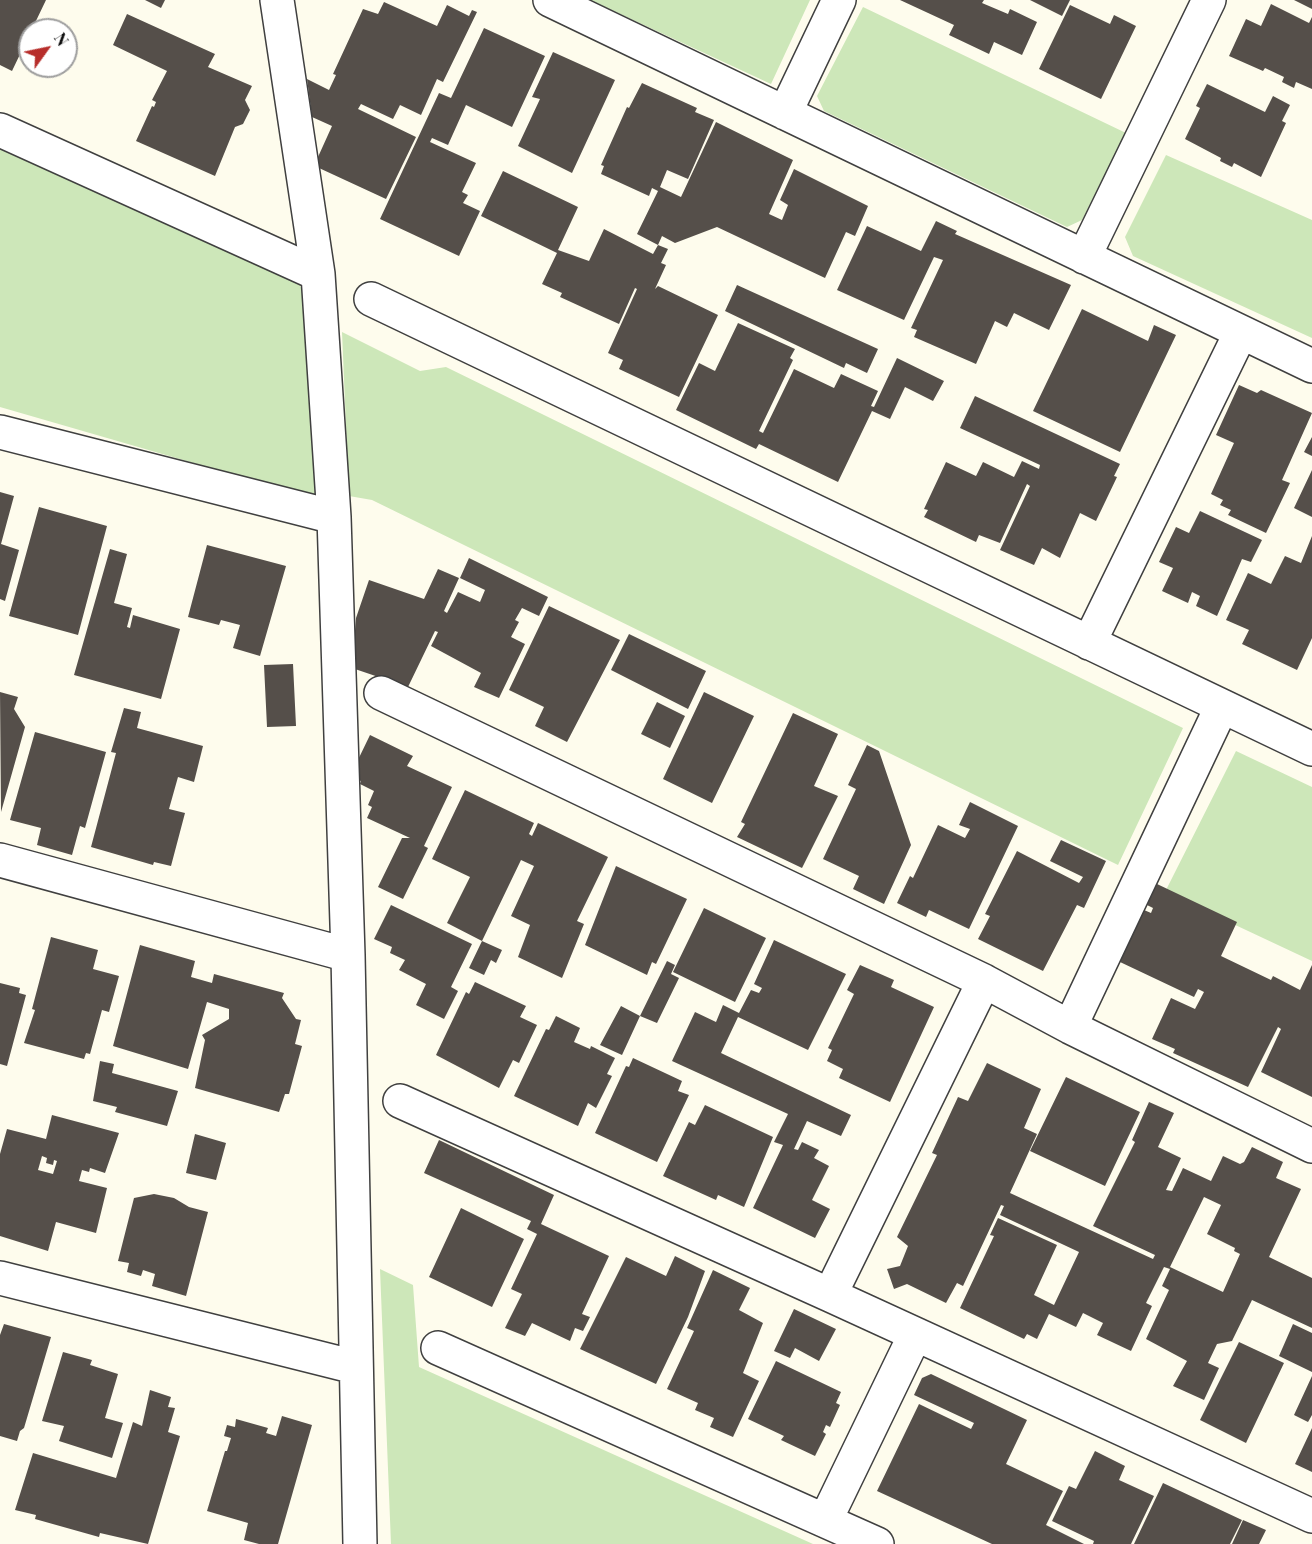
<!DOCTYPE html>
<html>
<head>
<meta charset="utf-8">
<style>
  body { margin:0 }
  #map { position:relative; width:1312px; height:1544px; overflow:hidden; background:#fefced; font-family:"Playfair Display",serif }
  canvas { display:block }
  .north { position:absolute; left:18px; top:18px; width:60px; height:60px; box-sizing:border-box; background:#fff; border:2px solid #9e9e9e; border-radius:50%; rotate:57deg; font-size:16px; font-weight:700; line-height:24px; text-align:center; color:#0d0d0d }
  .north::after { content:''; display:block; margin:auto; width:21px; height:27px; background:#b72e2b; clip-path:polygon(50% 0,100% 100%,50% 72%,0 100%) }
</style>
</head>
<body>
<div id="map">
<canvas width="1312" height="1544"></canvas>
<div class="north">N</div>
</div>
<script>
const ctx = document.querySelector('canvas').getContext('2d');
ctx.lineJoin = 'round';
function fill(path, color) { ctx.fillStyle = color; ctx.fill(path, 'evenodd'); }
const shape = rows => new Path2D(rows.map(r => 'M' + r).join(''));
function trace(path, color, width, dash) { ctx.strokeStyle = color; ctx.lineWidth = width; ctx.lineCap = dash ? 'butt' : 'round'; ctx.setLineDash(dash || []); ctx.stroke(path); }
const green = shape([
  [590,0,810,0,771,84],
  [863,7,1126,133,1082,220,1067,227,824,111,817,96],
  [0,146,297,281,304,292,319,492,315,496,311,497,0,407],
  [1166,155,1312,220,1312,338,1133,256,1125,237],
  [342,332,420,371,446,367,1183,728,1118,865,372,500,349,496],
  [1236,751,1312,787,1312,961,1165,892],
  [380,1269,413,1285,419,1367,813,1544,391,1544]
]);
const building = shape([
  [0,0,46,0,12,71,0,65],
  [145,0,165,0,161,8],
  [900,0,984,0,982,3,1008,14,1010,9,1037,22,1022,55,994,42,989,54,949,35,954,25],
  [1030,0,1070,0,1062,16],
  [1294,0,1312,0,1312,9],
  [384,2,437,26,447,5,469,16,472,10,477,12,443,82,437,79,421,115,400,105,393,119,361,104,358,109,416,137,386,199,319,168,318,157,332,126,312,117,307,79,329,90,336,75,333,74,363,9,378,14],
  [1271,4,1309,23,1312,17,1312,89,1296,82,1294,88,1282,82,1284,77,1265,68,1263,71,1229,56,1246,19,1261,26],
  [1070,5,1110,24,1114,15,1136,26,1101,99,1039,69],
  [127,14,215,54,208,67,252,86,245,100,250,110,243,124,235,127,215,176,136,141,152,106,154,107,156,102,152,100,167,71,113,45],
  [484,28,545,56,512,127,466,105,448,145,432,138,430,142,476,163,462,192,468,195,463,203,480,211,459,256,380,219,439,93,451,98],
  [553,52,615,80,572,173,518,146,540,99,532,97],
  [642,83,697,108,695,112,714,120,688,179,667,170,660,187,662,188,681,197,716,122,793,160,769,214,782,220,788,205,780,200,794,169,868,206,855,236,846,232,825,278,717,227,675,243,662,236,658,245,637,234,658,191,652,188,649,196,601,174,604,166,601,165,627,107,629,108],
  [1207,84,1265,112,1273,96,1290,105,1282,121,1286,123,1261,177,1234,163,1232,167,1220,161,1221,158,1185,139,1200,108,1196,106],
  [503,171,578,207,558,250,589,261,604,229,653,254,658,245,668,249,661,263,666,265,655,289,658,286,718,315,679,397,619,369,623,360,608,353,637,289,635,288,619,324,560,297,562,293,542,284,557,253,481,216],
  [936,221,957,231,955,234,1071,285,1049,330,1014,313,1007,327,995,321,976,364,914,337,917,330,911,328,943,260,934,257,904,320,837,290,867,226,921,251],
  [737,285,878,349,867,373,846,363,844,368,725,311],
  [1082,309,1148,341,1154,325,1176,335,1120,452,1033,411],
  [738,323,795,349,790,358,793,360,759,431,763,433,794,369,834,388,841,374,878,391,871,406,874,407,897,358,944,381,933,401,905,387,890,419,872,411,838,482,759,444,756,449,676,410,699,363,715,371],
  [1239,385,1257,393,1261,390,1312,413,1282,480,1290,483,1266,533,1228,515,1231,510,1220,505,1223,500,1211,494,1234,443,1216,435],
  [975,396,1120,464,1114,476,1117,477,1096,521,1080,513,1060,558,1042,548,1034,565,1000,550,1030,486,1027,484,1000,543,979,535,976,542,924,517,928,510,924,509,946,462,976,476,983,462,1014,477,1022,461,1039,469,1040,465,960,428],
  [1312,437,1312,456,1304,452],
  [1312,470,1312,517,1294,508],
  [0,492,14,496,1,544,19,550,5,601,0,599],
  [39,507,107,526,78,635,9,616],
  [1200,511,1262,540,1251,562,1242,559,1217,616,1196,606,1200,596,1192,592,1188,603,1162,591,1173,568,1159,562,1176,527,1189,533],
  [1312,536,1312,638,1297,670,1242,644,1249,630,1226,620,1248,573,1271,584,1285,556,1301,563],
  [207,545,286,566,260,656,233,648,240,625,221,620,219,625,188,617],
  [110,549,127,554,114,603,132,608,127,627,130,628,133,615,180,629,161,699,74,675],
  [469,558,548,597,539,616,522,608,515,620,519,622,511,637,525,644,499,698,474,687,481,673,431,646,438,632,435,631,408,687,352,668,356,618,369,580,424,599,438,569,459,578,444,611,447,613,458,592,480,602,485,590,460,578],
  [549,606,620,640,567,742,535,726,544,707,509,690],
  [629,634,706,671,688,709,611,670],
  [293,664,296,726,267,727,264,665],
  [0,692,18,697,14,709,25,727,1,812],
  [704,692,754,716,712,803,663,779],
  [657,702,685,716,670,748,641,734],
  [124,708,141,712,137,728,203,746,194,782,178,777,169,809,185,813,171,866,154,862,153,865,91,847,116,753,111,752],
  [793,713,838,734,814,786,838,796,802,868,737,837,745,824,741,822],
  [35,732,106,752,85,828,80,826,72,855,37,845,41,828,10,820],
  [370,735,413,756,407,766,452,787,424,846,428,848,403,899,378,887,402,838,410,838,367,818,372,807,368,805,374,791,360,784,361,781,358,780,355,766],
  [867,745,879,751,911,845,884,904,853,889,859,876,823,859,856,789,848,785],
  [465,790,534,823,529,834,532,836,538,823,608,857,577,921,584,924,562,978,518,957,530,925,511,916,534,866,521,860,482,941,447,923,470,877,432,859],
  [970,802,1018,826,969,929,929,910,926,917,897,903,910,876,913,878,938,825,965,838,970,829,959,825],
  [1061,840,1106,861,1084,908,1077,905,1043,971,978,939,990,916,985,914,1017,851,1079,883,1083,877,1050,861],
  [616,866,687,899,656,964,652,962,647,975,585,945],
  [1157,884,1237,922,1221,956,1271,980,1273,976,1300,990,1312,965,1312,1097,1261,1072,1281,1029,1278,1027,1248,1087,1173,1053,1175,1049,1152,1039,1171,998,1195,1009,1204,992,1198,989,1194,997,1120,962,1144,910,1151,913,1153,908,1147,905],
  [391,905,472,944,451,987,458,991,444,1019,416,1005,426,984,399,970,405,960,390,953,392,947,374,939],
  [704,908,766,938,735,1002,673,972],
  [51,937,98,950,93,969,119,976,109,1012,102,1010,90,1054,86,1053,84,1059,24,1043,35,1010,32,1009],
  [774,940,846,974,808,1050,738,1017,721,1053,851,1115,841,1136,807,1121,794,1149,798,1150,802,1142,819,1150,814,1158,829,1166,812,1200,830,1209,815,1238,753,1208,783,1145,774,1142,788,1114,672,1061,695,1012,716,1022,723,1005,739,1013,751,990,759,993,762,988,754,984],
  [482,941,502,950,496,963,491,960,484,975,469,968],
  [140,945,195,961,191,977,212,983,214,974,284,993,282,998,296,1019,301,1020,295,1044,302,1046,289,1094,285,1094,279,1112,195,1088,205,1040,202,1035,229,1019,229,1009,207,1002,188,1069,113,1046],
  [667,961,675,965,671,974,679,978,657,1023,640,1016],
  [860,965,894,980,891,987,934,1007,890,1102,839,1078,843,1069,827,1061,832,1050,828,1048,854,994,847,990],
  [475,982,526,1006,520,1017,537,1025,519,1063,513,1060,499,1088,436,1055,466,992,469,994],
  [0,983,20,988,19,993,26,995,7,1066,0,1064],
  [621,1006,640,1016,622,1055,600,1045],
  [556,1016,580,1028,574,1042,590,1049,591,1046,615,1058,607,1074,612,1076,596,1108,588,1103,578,1126,514,1096,546,1029,549,1030],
  [633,1058,682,1081,678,1091,689,1095,657,1162,595,1133,626,1066,629,1067],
  [100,1061,114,1064,112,1073,178,1091,167,1126,115,1112,117,1107,93,1101],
  [987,1063,1041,1089,1024,1128,1037,1134,1010,1193,1153,1259,1155,1255,1093,1226,1135,1142,1132,1140,1149,1102,1174,1113,1158,1147,1181,1158,1166,1190,1172,1191,1183,1168,1211,1181,1223,1156,1240,1164,1244,1162,1252,1147,1283,1162,1276,1178,1301,1189,1269,1257,1312,1278,1312,1328,1252,1300,1232,1341,1217,1344,1208,1363,1219,1368,1204,1400,1173,1386,1187,1361,1146,1339,1169,1290,1162,1286,1170,1269,1164,1267,1146,1303,1152,1306,1131,1351,1097,1335,1103,1323,1083,1313,1076,1327,1049,1314,1037,1339,1027,1334,1024,1339,960,1308,994,1236,990,1235,998,1218,1057,1245,1034,1295,1054,1305,1079,1252,1000,1215,1004,1206,1001,1205,963,1286,957,1283,946,1303,907,1284,894,1289,887,1269,900,1266,908,1246,897,1237,937,1155,932,1153,958,1097,968,1101],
  [1204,1197,1221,1205,1207,1234,1235,1248,1234,1251,1240,1254,1223,1292,1170,1267],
  [1066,1077,1140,1112,1105,1186,1030,1151],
  [705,1105,773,1137,744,1207,718,1195,716,1200,663,1176,689,1122,695,1125],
  [52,1115,119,1133,105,1173,90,1168,89,1172,82,1170,79,1181,107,1188,96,1233,56,1222,48,1251,0,1236,0,1154,7,1129,46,1139],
  [42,1156,47,1158,46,1163,53,1165,54,1160,57,1161,53,1174,38,1170],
  [195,1134,226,1143,216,1180,186,1173],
  [439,1140,554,1195,541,1224,609,1256,582,1314,590,1317,583,1331,575,1328,570,1341,532,1323,525,1336,505,1328,522,1294,511,1289,537,1234,527,1229,531,1221,424,1173],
  [154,1194,174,1198,189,1207,208,1212,186,1296,152,1286,155,1274,143,1270,141,1276,127,1272,129,1263,118,1261,134,1198],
  [461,1208,524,1239,492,1307,429,1277],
  [675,1256,705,1271,688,1317,656,1384,580,1349,626,1257,666,1276],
  [713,1270,750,1288,739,1310,763,1323,743,1373,759,1381,733,1437,710,1427,714,1418,695,1410,698,1403,667,1389,694,1331,687,1328],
  [794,1309,836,1329,819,1361,795,1348,790,1358,774,1351],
  [4,1324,51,1337,24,1428,20,1431,17,1441,0,1436,0,1335],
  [1293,1324,1312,1333,1312,1372,1279,1356],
  [1239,1342,1284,1363,1246,1443,1200,1420],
  [63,1352,92,1360,90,1365,118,1374,105,1418,123,1423,112,1458,59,1441,64,1426,42,1421],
  [776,1361,841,1392,836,1403,840,1405,830,1427,826,1425,823,1432,826,1434,815,1456,781,1440,784,1436,748,1419],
  [931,1374,1027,1420,1006,1464,1063,1491,1046,1525,1084,1544,992,1544,877,1491,919,1404,971,1429,974,1423,914,1395,922,1378],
  [1312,1376,1312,1415,1308,1422,1294,1415],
  [150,1390,171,1397,168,1407,175,1408,168,1432,180,1436,148,1544,100,1533,99,1537,35,1519,36,1515,15,1510,33,1453,116,1478,133,1422,142,1426],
  [282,1416,312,1425,278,1544,259,1544,244,1540,248,1523,207,1511,225,1451,227,1451,231,1438,224,1436,227,1425,235,1427,236,1419,268,1428,266,1433,276,1436],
  [1312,1428,1312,1472,1295,1464],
  [1095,1451,1125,1466,1119,1480,1154,1496,1131,1544,1093,1544,1094,1541,1052,1521,1069,1486,1076,1489],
  [1163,1483,1242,1520,1230,1544,1134,1544],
  [1243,1520,1266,1530,1259,1544,1232,1544]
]);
const minor = shape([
  [277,0,318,274,334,517,348,955,360,1544],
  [550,0,1312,366],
  [785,113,839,0],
  [0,130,318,274],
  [1084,257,1209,0],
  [371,299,1312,749],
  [0,432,334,517],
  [1089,643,1241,332],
  [381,693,984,981,1070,1027,1312,1146],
  [0,860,348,955],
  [1070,1027,1222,706],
  [400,1101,830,1295,1312,1516],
  [0,1278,355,1367],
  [830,1295,984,981],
  [438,1348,877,1544],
  [826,1519,915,1335]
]);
fill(green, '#cde7b9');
fill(building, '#554f4a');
trace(minor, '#404040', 36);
trace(minor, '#fff', 33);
</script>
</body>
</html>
